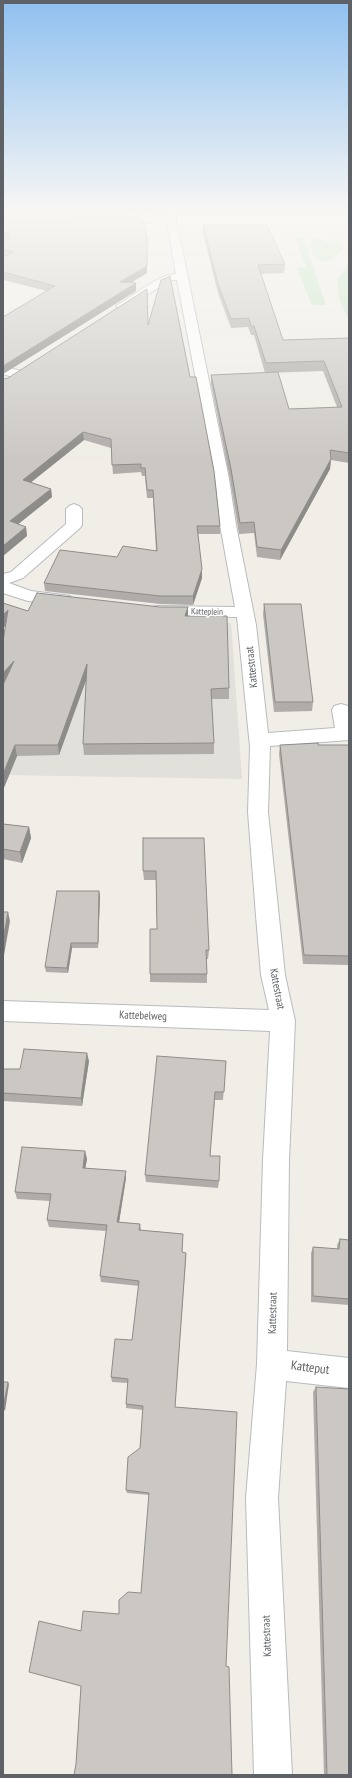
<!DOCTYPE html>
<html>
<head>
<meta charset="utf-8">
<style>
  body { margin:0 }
  #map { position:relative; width:352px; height:1778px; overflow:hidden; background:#f0eee7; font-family:"PT Sans Narrow",sans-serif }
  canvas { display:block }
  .frame { position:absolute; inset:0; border:4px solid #5e6166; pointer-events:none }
</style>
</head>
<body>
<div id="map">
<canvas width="352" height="1778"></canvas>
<div class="frame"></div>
</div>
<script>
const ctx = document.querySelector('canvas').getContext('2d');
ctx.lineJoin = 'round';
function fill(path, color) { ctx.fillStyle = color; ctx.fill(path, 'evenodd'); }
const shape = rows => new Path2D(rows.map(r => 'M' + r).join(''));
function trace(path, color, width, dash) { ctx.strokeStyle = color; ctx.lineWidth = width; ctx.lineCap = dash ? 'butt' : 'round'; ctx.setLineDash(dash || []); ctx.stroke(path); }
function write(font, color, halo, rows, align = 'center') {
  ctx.font = font + ' "PT Sans Narrow",sans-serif'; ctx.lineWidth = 3; ctx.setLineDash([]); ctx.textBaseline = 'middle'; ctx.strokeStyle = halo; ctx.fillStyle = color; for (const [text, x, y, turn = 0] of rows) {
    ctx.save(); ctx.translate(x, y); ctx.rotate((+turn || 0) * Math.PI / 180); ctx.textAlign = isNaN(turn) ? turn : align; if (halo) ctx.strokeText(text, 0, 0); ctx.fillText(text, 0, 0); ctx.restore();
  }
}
const industrial = shape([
  [156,623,231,623,242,779,3,775,3,663]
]);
const green = shape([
  [303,236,326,305,312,305,297,268,306,267,295,238],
  [317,238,331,243,336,241,342,245,343,250,332,259,326,262,317,259,314,257,309,244,311,240],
  [349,264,349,320,339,299,337,279]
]);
const minor = shape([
  [166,212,176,212,176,219,229,479,236,525,256,625,268,733,335,728,332,710,334,706,341,704,348,706,349,708,349,740,270,746,268,812,285,975,295,1021,289,1160,287,1351,349,1358,349,1388,286,1381,278,1498,292,1775,254,1775,246,1498,257,1364,263,1160,270,1031,3,1021,3,1001,269,1010,261,975,256,916,248,812,250,747,237,617,158,616,152,615,149,611,152,607,158,606,235,607,220,525,215,479,177,280,173,280,161,286,126,308,118,308,116,306,153,282,167,275,176,274,167,222,110,224,105,221,110,218,166,216,166,212],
  [3,366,21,371,22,374,21,377,16,378,3,374,3,366],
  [74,504,79,506,82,509,82,525,80,528,23,578,9,583,31,591,70,596,72,600,70,604,64,605,28,601,3,593,3,574,11,572,66,524,66,509,69,506,74,504]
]);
const wall = shape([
  [3,212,147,273,131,283,136,291,3,374,3,317,47,291,3,280,3,257,5,256,3,256,3,240,4,240,3,239],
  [64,212,138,212,138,215,84,216],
  [341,212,349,212,349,214],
  [203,225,285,264,284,273,261,274,283,340,349,338,349,463,331,460,330,469,280,560,257,557,254,533,239,534,230,479,211,384,211,375,289,409,337,407,323,371,265,373,254,335,251,335,248,327,231,328,218,293,203,234],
  [148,325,190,377,220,526,220,534,198,534,202,569,202,578,193,605,160,604,45,591,44,583,117,557,156,551,153,498,147,498,145,476,142,476,141,472,113,474,111,448,84,440,31,482,51,489,52,497,18,524,26,527,27,536,3,556,8,378],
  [3,603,28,611,160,607,188,607,188,616,229,688,229,699,211,699,214,743,214,754,84,755,83,744,86,680,59,755,17,756,3,790,3,640,6,625,3,628],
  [264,604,313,702,312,711,274,712,263,614],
  [280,745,349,745,349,965,303,964,279,754],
  [3,824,29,827,31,838,22,863,3,859],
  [204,838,209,950,208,959,207,959,207,983,150,982,150,974,157,929,156,880,144,880,143,871],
  [99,891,100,896,98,948,72,948,68,973,46,972,45,967],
  [89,1061,82,1106,3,1101,3,1069,20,1069],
  [226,1061,223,1100,215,1100,210,1156,219,1181,218,1188,146,1182,145,1175],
  [85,1151,87,1159,85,1168,126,1178,119,1222,140,1224,141,1230,183,1234,182,1253,186,1253,186,1259,175,1407,237,1412,76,1764,81,1686,81,1631,119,1614,141,1593,149,1495,127,1493,126,1490,140,1448,143,1410,126,1408,126,1404,128,1383,112,1382,111,1377,132,1340,139,1286,101,1282,100,1276,106,1231,49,1227,47,1220,50,1201,17,1199,15,1192],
  [340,1239,349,1240,349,1305,311,1302,311,1253,313,1247,337,1249,337,1245],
  [316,1387,349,1775,324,1775,313,1392]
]);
const shadedWall = shape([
  [147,246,147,273,120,289,120,282],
  [136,283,136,291,3,374,3,366],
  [83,432,84,440,24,488,23,480],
  [331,459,330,469,280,560,281,550],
  [51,489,52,497,11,530,10,521],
  [26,527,27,536,3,556,3,546],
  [202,569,202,578,193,605,193,596],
  [188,607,188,618,185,616],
  [8,610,10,621,3,628,3,615],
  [14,661,3,686,3,673],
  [87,664,88,675,59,755,58,745],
  [15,745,17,756,3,790,3,774],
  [29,827,31,838,22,863,20,852],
  [99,891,100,896,98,948,98,943],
  [8,912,10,921,3,961,3,940],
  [71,943,72,948,68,973,67,968],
  [87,1053,89,1061,82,1106,81,1098],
  [85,1151,87,1159,84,1176,83,1168],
  [126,1171,126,1178,118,1229,117,1222],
  [8,1382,9,1384,5,1411,3,1408]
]);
const building = shape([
  [3,212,55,212,83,217,139,217,140,221,144,221,147,239,147,266,120,282,136,283,3,366,3,317,55,286,3,272,3,257,14,252,3,249,3,240,9,238,3,236,9,233,3,232,3,212],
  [203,225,267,225,285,264,258,265,283,340,349,338,349,453,330,450,331,459,281,550,257,547,254,522,240,523,231,469,211,375,278,372,289,409,342,407,324,361,266,363,254,326,251,326,249,318,231,319,218,284,203,225],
  [170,276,190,377,196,377,214,471,220,526,197,526,202,569,193,596,160,596,44,583,60,550,117,557,123,546,157,551,153,490,147,490,145,468,141,468,141,464,112,465,111,439,83,432,23,480,51,489,10,521,26,527,3,546,3,379,8,378,147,289,148,325,161,280,170,276],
  [37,593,160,607,188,607,185,616,227,616,229,688,211,689,214,743,83,744,87,664,58,745,15,745,3,774,3,685,14,661,3,673,3,641,8,610,3,615,3,603,28,611,37,593],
  [264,604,301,604,313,702,275,702,264,604],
  [318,743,318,745,349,745,349,956,304,955,280,745,318,743],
  [3,824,29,827,20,852,3,849,3,824],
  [143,838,204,838,209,950,206,950,207,974,150,974,150,929,157,929,156,871,143,871,143,838],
  [57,891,99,891,98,943,71,943,67,968,45,967,57,891],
  [3,912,8,912,3,940,3,912],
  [24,1049,87,1053,81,1098,3,1093,3,1069,20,1069,24,1049],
  [157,1056,226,1061,224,1092,215,1092,210,1156,220,1156,219,1181,145,1175,157,1056],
  [22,1147,85,1151,83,1168,126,1171,117,1222,140,1224,139,1230,183,1234,182,1252,186,1253,175,1407,237,1412,226,1666,229,1667,232,1775,74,1775,76,1764,81,1686,29,1672,39,1621,81,1631,83,1611,119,1614,119,1600,128,1592,141,1593,149,1493,126,1490,128,1457,140,1448,143,1406,126,1404,128,1379,111,1377,115,1339,132,1340,139,1281,100,1276,107,1225,47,1220,51,1194,15,1192,22,1147],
  [340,1239,349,1240,349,1299,313,1296,313,1247,339,1249,340,1239],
  [3,1382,8,1382,3,1408,3,1382],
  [316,1387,349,1389,349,1775,327,1775,316,1387]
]);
const farStreetnames = [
  ["Katteplein",207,612,1]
];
const streetNames = [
  ["Kattestraat",252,667,-96],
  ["Kattestraat",277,989,79],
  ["Kattebelweg",143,1016,2],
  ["Kattestraat",273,1313,-89],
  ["Kattestraat",267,1636,-92]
];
const nearStreetnames = [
  ["Katteput",310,1368,7]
];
fill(industrial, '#e1e0db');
fill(green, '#c4e6c7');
trace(minor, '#b9bbbf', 2);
fill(minor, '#fff');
fill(wall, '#afaca9');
fill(shadedWall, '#8e8c89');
fill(building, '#cbc8c4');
trace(building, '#8e8c89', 1);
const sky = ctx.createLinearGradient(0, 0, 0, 461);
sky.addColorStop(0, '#8fc0f0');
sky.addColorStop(0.46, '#f8f7f4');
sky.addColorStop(1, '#f8f7f400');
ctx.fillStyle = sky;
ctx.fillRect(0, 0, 352, 461);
write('9px', '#5e6166', '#fff', farStreetnames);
write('11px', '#5e6166', '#fff', streetNames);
write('13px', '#5e6166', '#fff', nearStreetnames);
</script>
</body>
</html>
